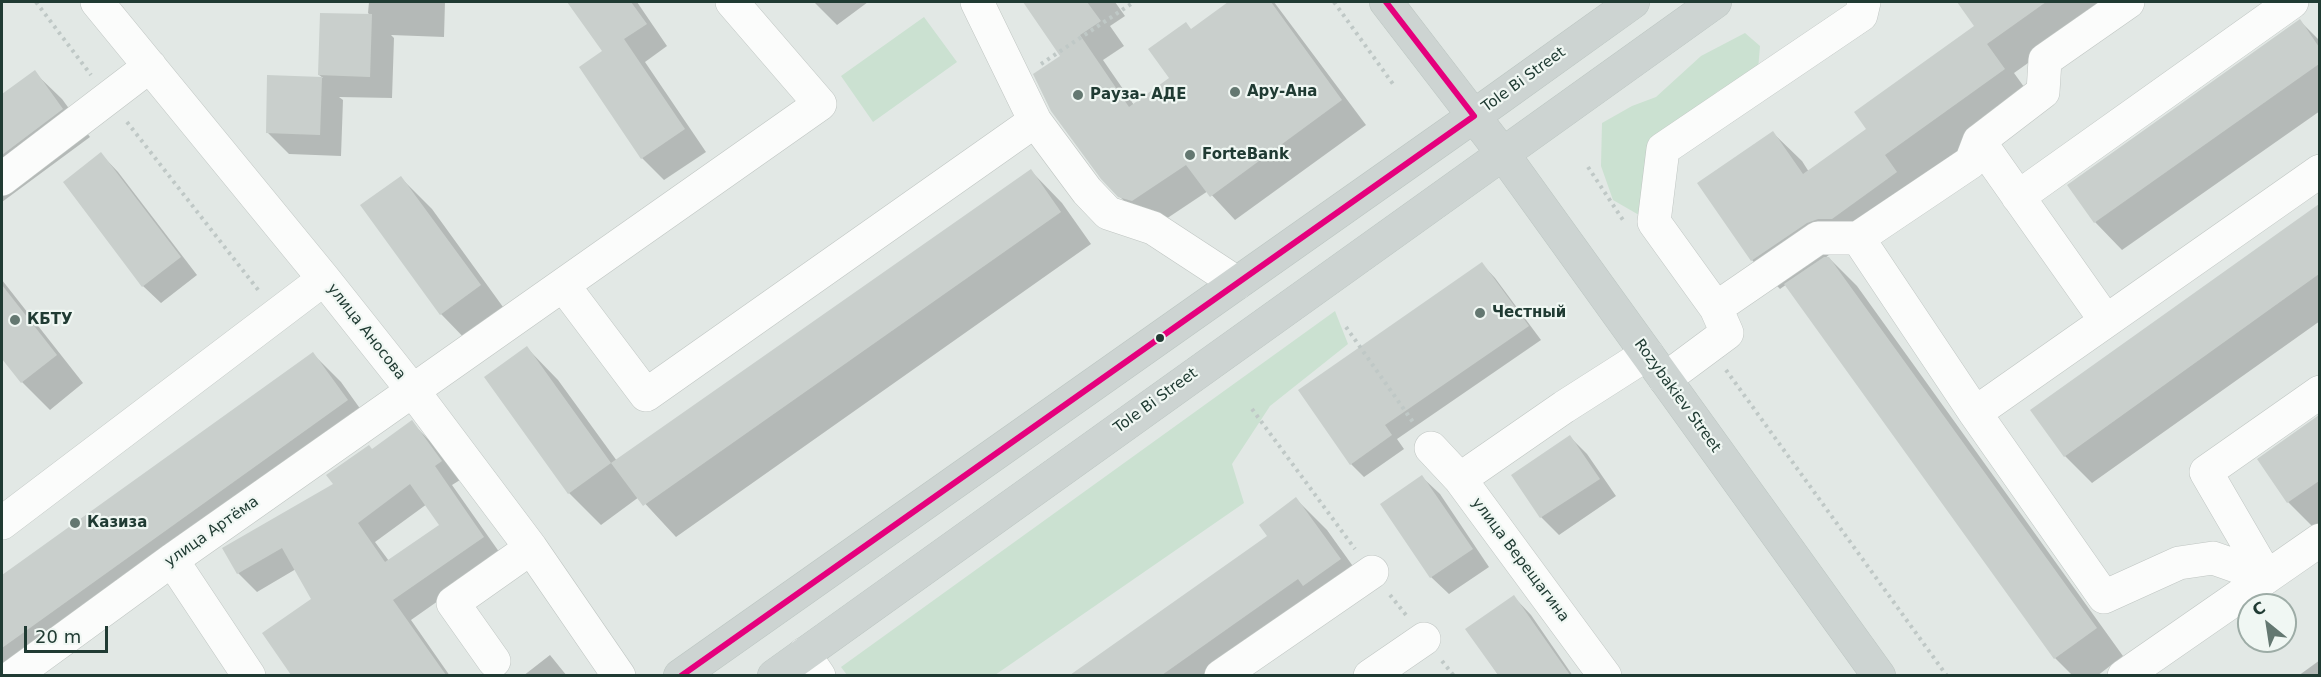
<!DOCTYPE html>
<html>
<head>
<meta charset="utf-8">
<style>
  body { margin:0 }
  #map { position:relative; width:2321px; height:677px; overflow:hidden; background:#e2e8e5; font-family:"DejaVu Sans",sans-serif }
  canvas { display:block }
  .frame { position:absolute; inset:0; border:3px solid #203b33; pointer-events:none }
  .north { position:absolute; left:2237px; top:593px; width:60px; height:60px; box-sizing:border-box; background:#f0f7f3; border:2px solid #9daca6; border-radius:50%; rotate:330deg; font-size:16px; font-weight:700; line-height:24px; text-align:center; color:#203b33 }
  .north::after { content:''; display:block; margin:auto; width:21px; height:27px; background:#647871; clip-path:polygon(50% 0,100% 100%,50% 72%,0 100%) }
  .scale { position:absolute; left:24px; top:626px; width:84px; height:27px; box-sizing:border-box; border:3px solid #203b33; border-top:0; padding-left:8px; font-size:18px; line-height:21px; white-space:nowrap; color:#203b33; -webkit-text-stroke:4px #f0f7f3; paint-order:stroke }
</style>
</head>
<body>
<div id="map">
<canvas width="2321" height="677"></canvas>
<div class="frame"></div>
<div class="north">С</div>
<div class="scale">20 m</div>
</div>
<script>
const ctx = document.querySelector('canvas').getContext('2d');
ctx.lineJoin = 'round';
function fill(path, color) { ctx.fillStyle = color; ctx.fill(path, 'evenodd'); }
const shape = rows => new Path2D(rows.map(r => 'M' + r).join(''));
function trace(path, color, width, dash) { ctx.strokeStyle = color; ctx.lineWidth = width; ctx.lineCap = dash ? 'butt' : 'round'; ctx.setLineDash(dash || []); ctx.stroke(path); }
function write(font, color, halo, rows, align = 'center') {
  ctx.font = font + ' "DejaVu Sans",sans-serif'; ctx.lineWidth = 4.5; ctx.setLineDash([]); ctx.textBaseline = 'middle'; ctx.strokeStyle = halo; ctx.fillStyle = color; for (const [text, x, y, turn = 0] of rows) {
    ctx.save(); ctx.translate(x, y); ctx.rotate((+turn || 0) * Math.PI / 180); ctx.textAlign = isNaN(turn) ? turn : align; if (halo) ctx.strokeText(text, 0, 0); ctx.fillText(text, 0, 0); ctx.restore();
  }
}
const green = shape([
  [924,17,957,62,873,122,841,76],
  [1745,33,1760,46,1758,70,1718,91,1691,115,1639,215,1613,200,1601,166,1602,123,1632,106,1656,97,1701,56],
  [1335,311,1348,344,1270,406,1232,464,1244,503,995,675,847,675,841,667]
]);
const shadow = shape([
  [369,2,445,2,444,37,391,35,394,38,392,98,339,97,343,100,341,156,289,154,267,132,269,77,323,78,319,75,371,16,368,13],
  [569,2,637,2,667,46,645,62,706,152,664,180,642,158,604,52],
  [814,2,868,2,837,25],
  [1025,2,1115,2,1125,16,1110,26,1124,46,1103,60,1134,105,1171,78,1192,30,1231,2,1274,2,1366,125,1235,220,1208,191,1157,225,1145,221,1119,196,1062,56],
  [1959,2,2114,2,2014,73,2032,98,1825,258,1829,258,1857,286,2123,656,2097,676,2073,676,2055,658,1787,284,1780,289,1752,260,1700,183,1773,133,1802,161,1809,172,1868,129,1977,27],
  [2300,21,2320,41,2320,111,2122,250,2095,222],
  [34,72,62,99,90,137,2,202,2,96],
  [101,154,118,172,197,275,161,303,143,286],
  [1031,171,1062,203,1091,244,676,537,639,497,601,525,569,493,486,378,527,348,558,380,617,461],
  [401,178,432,209,511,318,472,346,441,314,362,206],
  [2320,206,2320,321,2092,483,2065,456,2032,410],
  [1482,264,1495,278,1541,340,1397,439,1404,449,1364,477,1351,464],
  [2,280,83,383,50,410,22,382,2,357],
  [313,354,341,382,374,428,2,676,2,577],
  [2320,417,2320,527,2316,530,2288,502,2259,460],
  [411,422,430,441,460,480,452,485,502,556,411,620,450,676,293,676,264,633,313,600,296,569,257,592,238,573,372,451],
  [427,504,441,525,389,561,375,542],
  [1570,437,1587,454,1616,496,1559,535,1541,517,1513,475],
  [1422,477,1440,494,1489,567,1449,594,1431,577],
  [1296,499,1327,530,1370,590,1235,676,1072,676,1269,536],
  [1514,597,1531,615,1573,676,1499,676,1467,629],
  [550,655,567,676,523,676],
  [2320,660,2320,676,2298,676]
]);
const building = shape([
  [567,2,631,2,647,24,624,39,685,129,641,159,579,67,602,51],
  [1023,2,1087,2,1101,21,1080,35,1129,107,1169,78,1148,49,1186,22,1191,29,1228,2,1271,2,1342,100,1210,197,1186,165,1132,201,1118,197,1101,179,1051,111,1033,74,1060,56],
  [1957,2,2046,2,1987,44,2005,69,1885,155,1897,172,1832,219,1818,219,1807,223,1751,261,1697,183,1773,131,1803,174,1866,129,1854,112,1974,26],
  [320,13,372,14,370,77,318,75],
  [2300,19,2319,47,2319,64,2094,223,2067,185],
  [35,70,63,109,2,155,2,94],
  [267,75,322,77,320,135,266,133],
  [101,152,181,257,142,287,63,182],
  [1031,169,1061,212,643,506,611,463],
  [401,176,481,285,440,315,360,205],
  [2319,204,2319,274,2064,457,2030,410],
  [1824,257,1829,257,2097,628,2054,659,1784,284],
  [1482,262,1529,326,1385,425,1392,435,1350,465,1298,390],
  [2,285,57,355,21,383,2,359],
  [527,346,611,463,568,494,484,377],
  [313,352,348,400,2,648,2,575],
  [2319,415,2319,481,2287,503,2257,459],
  [412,420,442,461,435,466,484,537,393,600,446,675,291,675,262,633,311,599,282,548,237,574,222,548,333,484,326,475,369,445,372,449],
  [410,484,439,525,385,562,358,523],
  [1570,435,1600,479,1540,518,1511,475],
  [1422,475,1473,549,1430,578,1380,504],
  [1296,497,1341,559,1303,586,1298,579,1162,675,1070,675,1267,536,1259,525],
  [1514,595,1570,675,1498,675,1465,629]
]);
const path = shape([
  [36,2,91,75],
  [1334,2,1393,84],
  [1041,64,1134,2],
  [127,122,259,291],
  [1588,167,1623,220],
  [1346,327,1415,425],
  [1726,370,1947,676],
  [1252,409,1355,549],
  [1390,595,1406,615],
  [1442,661,1454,676]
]);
const minor = shape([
  [97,2,324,279,413,391,531,548,619,676],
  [1035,121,1087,191,1108,213,1153,228,1237,283],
  [1979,141,2106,321],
  [2,179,150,66],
  [2018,197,2292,2],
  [1858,238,1975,413,2104,597,2179,563,2213,558,2267,577,2206,472,2320,392],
  [563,285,646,395,1035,121,977,2],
  [1716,308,1818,238,1858,238,1971,162,1979,141,2043,92,2045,60,2128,2],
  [1665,379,1727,333,1716,308,1654,222,1663,149,1861,15,1864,2],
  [1975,413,2320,171],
  [1431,448,1460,479,1605,676],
  [1460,479,1564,407,1647,354],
  [2,523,324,279],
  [172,560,249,676],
  [804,654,819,676],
  [494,661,453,603,531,548],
  [13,676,172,560,820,104,732,2],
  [1221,676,1372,572],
  [1370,676,1424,639],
  [2124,676,2320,540]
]);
const major = shape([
  [1386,2,1503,154,1879,676],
  [680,676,1474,116,1633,2],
  [774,676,1715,2]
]);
const bus1 = shape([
  [681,676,1474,116,1386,2]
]);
const markers = [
  [1235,92,6,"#647871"],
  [1078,95,6,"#647871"],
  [1190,155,6,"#647871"],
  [1480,313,6,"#647871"],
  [15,320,6,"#647871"],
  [1160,338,5,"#203b33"],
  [75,523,6,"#647871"]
];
const streetNames = [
  ["Tole Bi Street",1524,80,-36],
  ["улица Аносова",366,332,52],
  ["Rozybakiev Street",1677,396,54],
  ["Tole Bi Street",1156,401,-36],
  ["улица Артёма",212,532,-35],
  ["улица Верещагина",1520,560,53]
];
const poiNames = [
  ["Ару-Ана",1247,92],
  ["Рауза- АДЕ",1090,95],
  ["ForteBank",1202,155],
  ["Честный",1492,313],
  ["КБТУ",27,320],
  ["Казиза",87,523]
];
fill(green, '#cbe1d1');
fill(shadow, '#0003');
fill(building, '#c9cfcc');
trace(minor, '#bfc5c2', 34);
trace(major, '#bbc5c1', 34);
trace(path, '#bfc8c6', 4, [3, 4.5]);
trace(minor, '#fbfcfb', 33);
trace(major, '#cdd4d2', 33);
trace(bus1, '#e5007d', 6);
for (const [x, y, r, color] of markers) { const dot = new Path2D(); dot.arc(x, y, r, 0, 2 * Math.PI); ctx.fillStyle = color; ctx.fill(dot); trace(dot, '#f0f7f3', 2); }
write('15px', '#203b33', '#f0f7f3', streetNames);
write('bold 15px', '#203b33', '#f0f7f3', poiNames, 'left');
</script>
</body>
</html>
